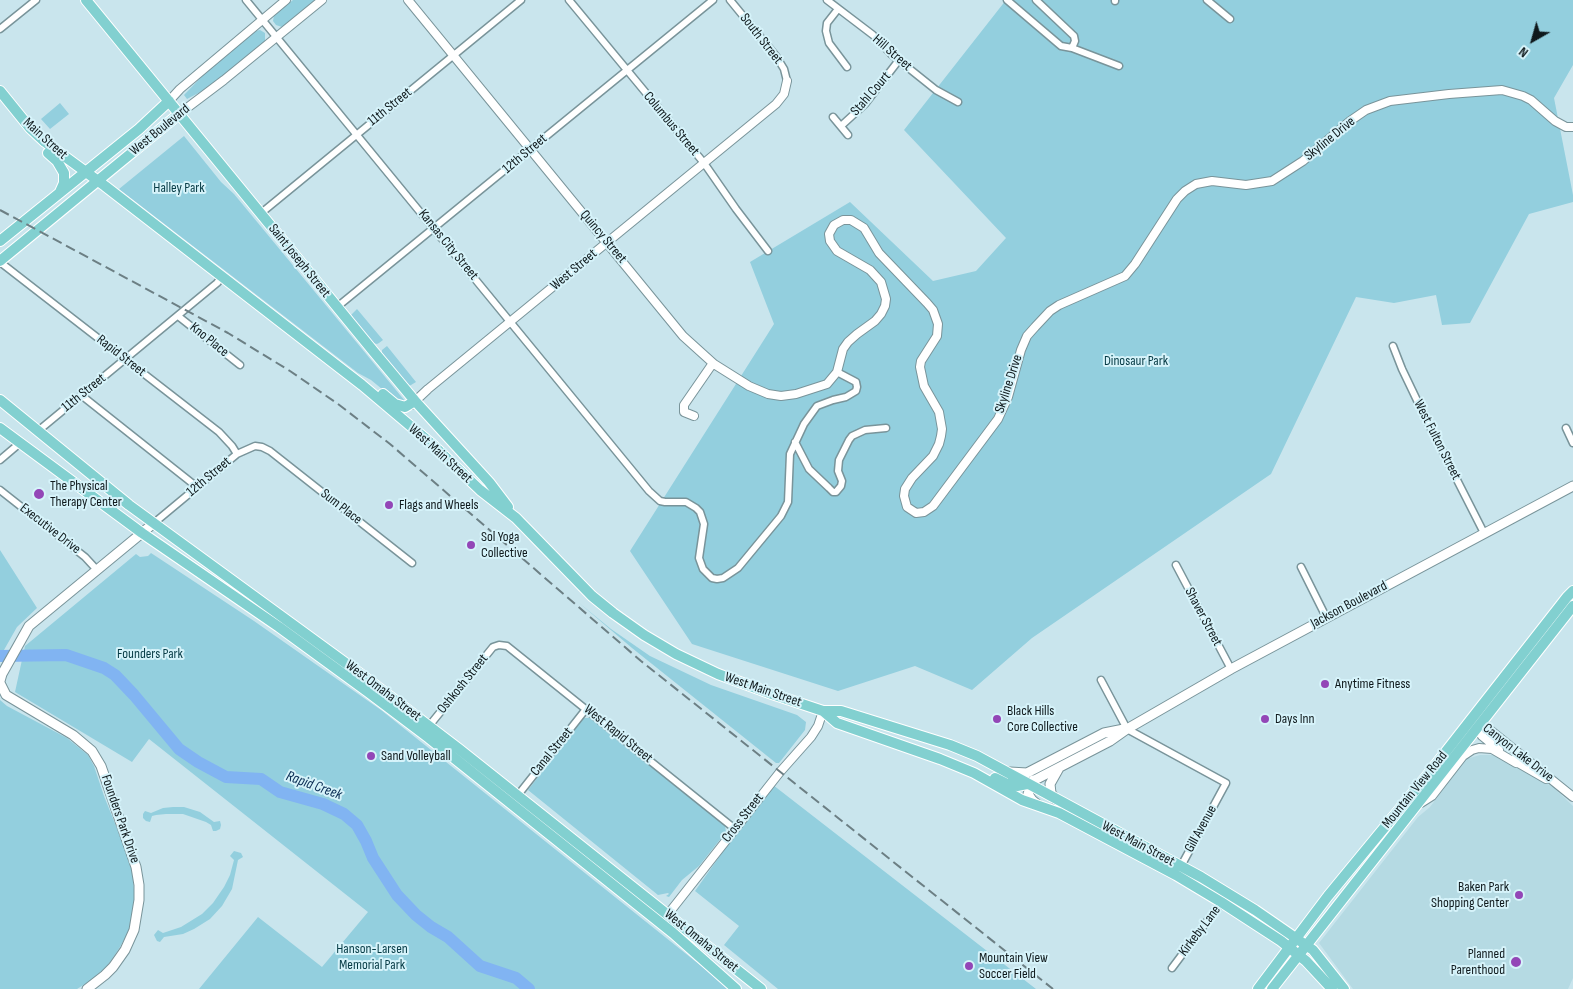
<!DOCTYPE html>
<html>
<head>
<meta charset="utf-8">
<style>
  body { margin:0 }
  #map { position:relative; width:1573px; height:989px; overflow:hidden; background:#c9e5ed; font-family:"Sofia Sans Condensed",sans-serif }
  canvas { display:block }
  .north { position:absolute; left:1508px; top:15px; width:50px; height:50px; -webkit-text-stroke:4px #d6f3fa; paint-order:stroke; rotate:218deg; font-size:14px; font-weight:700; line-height:20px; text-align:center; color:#0f191c }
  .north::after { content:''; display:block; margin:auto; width:18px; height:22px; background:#0f191c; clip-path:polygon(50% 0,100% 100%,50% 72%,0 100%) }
</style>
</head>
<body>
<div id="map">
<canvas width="1573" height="989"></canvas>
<div class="north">N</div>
</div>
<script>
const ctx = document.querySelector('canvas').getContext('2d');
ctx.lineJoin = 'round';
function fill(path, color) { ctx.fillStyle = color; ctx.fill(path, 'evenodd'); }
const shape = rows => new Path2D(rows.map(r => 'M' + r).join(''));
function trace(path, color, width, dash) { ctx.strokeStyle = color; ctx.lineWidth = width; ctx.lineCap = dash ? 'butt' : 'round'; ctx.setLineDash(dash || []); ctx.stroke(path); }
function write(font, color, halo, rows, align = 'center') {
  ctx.font = font + ' "Sofia Sans Condensed",sans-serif'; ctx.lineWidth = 4; ctx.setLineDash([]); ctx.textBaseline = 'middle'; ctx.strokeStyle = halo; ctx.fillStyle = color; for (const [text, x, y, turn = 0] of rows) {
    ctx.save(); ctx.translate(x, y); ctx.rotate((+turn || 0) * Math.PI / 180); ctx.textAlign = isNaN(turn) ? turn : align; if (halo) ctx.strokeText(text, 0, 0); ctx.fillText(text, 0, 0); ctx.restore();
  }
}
const built = shape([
  [1480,755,1495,755,1553,787,1573,806,1573,978,1568,989,1353,989,1319,943,1418,817,1430,807,1466,759]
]);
const green = shape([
  [293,0,315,0,282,27,276,25,273,21,274,15],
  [1006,0,1573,0,1573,65,1554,98,1573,195,1573,202,1529,214,1470,323,1442,325,1436,295,1394,303,1356,297,1271,474,1032,638,972,690,915,666,838,691,692,644,630,551,774,324,750,262,850,202,933,281,976,271,1006,238,904,130],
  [260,30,265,33,265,41,208,88,187,99,184,95,212,66,255,31],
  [60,103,69,114,50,129,41,119],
  [184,136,221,182,234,194,405,401,399,403,371,380,358,373,119,189],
  [357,309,383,340,379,343,377,344,373,343,351,315],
  [387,346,416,382,411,385,409,386,382,353,382,350],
  [0,550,37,608,17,627,0,657],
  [151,553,254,621,381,710,730,989,199,989,258,917,322,967,368,912,149,739,132,762,15,692,25,646,136,554,140,557,148,556],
  [578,602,611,629,650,656,711,685,797,715,806,722,805,730,779,763,776,763,632,648],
  [0,700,7,706,67,738,88,755,94,766,104,796,132,866,134,890,134,909,129,930,120,947,108,965,93,979,77,989,0,989],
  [584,718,592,718,725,826,726,832,699,866,682,880,669,897,666,896,669,894,668,893,658,895,528,790],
  [773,785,1036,989,778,989,724,945,739,926,695,891,734,836],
  [173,807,184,807,200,812,214,822,220,821,221,825,220,829,216,831,213,831,211,825,206,822,183,814,166,814,156,815,152,816,150,822,146,821,143,818,143,814,145,811,151,813,163,808],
  [234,851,241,853,243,857,238,860,232,889,222,906,210,919,194,929,183,934,164,937,160,942,157,941,154,935,158,930,163,933,181,927,202,914,213,903,224,887,230,875,234,860,230,856]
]);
const river = shape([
  [0,656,66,655,104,668,115,675,134,695,179,749,198,762,226,777,261,779,280,792,323,804,344,814,357,825,366,841,373,858,397,895,416,915,431,927,448,937,480,966,516,978,529,989]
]);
const minor = shape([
  [246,0,649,491,660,501,665,502,686,502,696,508,700,512,704,524,699,558,703,569,712,578,717,579,723,578,738,568,781,516,788,502,790,454,804,424,817,406,833,400,846,397,856,391,857,387,856,382,837,372],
  [569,0,704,163,736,209,768,251],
  [730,0,776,56,784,69,787,81],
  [827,0,873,35,891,54,936,90,958,102],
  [1007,0,1061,46,1072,48,1119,66],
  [1036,0,1074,36,1075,41,1072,48],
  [1207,0,1230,19],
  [1115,1,1115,0],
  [838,9,827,23,826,31,829,43,847,67],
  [0,29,36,0],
  [833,117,848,135],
  [841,126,865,104,899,60],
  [260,214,521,0],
  [0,262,219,432,232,446,237,454],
  [337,307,713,0],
  [178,316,240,365],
  [1393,346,1402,369,1425,417,1484,533],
  [81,395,197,487],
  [1566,428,1573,443],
  [38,431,217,283,222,277],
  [795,442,809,469,829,488,833,492,836,492,841,486,842,481,838,471,839,460,849,440,852,436,865,430,886,428],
  [0,460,20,443],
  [0,490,85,557,97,570],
  [154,523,237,454,255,446,262,447,270,451,412,563],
  [1176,565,1231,669],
  [1301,567,1326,617],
  [1101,680,1127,729,1226,783,1180,868],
  [429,726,493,647,499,645,507,646,735,829],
  [518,795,586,709],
  [1172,968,1223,900]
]);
const tertiary = shape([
  [408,0,683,336,714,364,749,386,768,394,781,396,796,394,827,384,837,372,843,349,848,342,857,334,875,321,881,314,885,306,886,299,881,282,870,270,837,251,830,241,829,234,834,225,843,220,851,220,864,228,879,253,927,303,933,310,938,324,937,336,921,361,920,367,924,386,939,412,942,429,941,436,939,444,933,456,912,478,905,489,904,496,907,507,916,513,924,512,933,506,998,419,1008,397,1021,350,1027,336,1035,327,1050,311,1059,305,1125,276,1135,264,1177,199,1185,191,1196,184,1212,181,1246,185,1272,181,1303,161,1350,121,1366,110,1390,101,1449,94,1502,90,1523,96,1531,100,1555,121,1566,127,1573,127],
  [169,101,180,89,286,0],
  [179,114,224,80,322,0],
  [411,405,428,389,776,104,784,94,787,81],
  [694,416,684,412,684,405,713,363],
  [1476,722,1490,730,1573,797],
  [1474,725,1482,736,1499,750],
  [1513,760,1546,779],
  [1421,803,1432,796,1463,756,1472,750,1479,748,1492,749,1516,763],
  [665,918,780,772,811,737,818,726,823,711]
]);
const secondary = shape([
  [0,681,2,674,29,626,154,523],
  [0,683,6,695,73,735,92,751,101,766,136,867,139,885,139,900,134,930,125,950,113,967,105,975,87,989],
  [1010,772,1027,773,1104,733,1124,729],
  [1033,780,1028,794,1032,800,1038,805],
  [1027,784,1110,741,1127,729,1231,669,1573,486],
  [1055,799,1051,793,1050,784,1059,768]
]);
const primary = shape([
  [86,0,374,352,415,401,489,482,508,507],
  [0,91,30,128,45,142,105,186,362,385,433,445,480,490,516,518,592,596,613,613,644,635,676,654,718,674,772,694,823,711,841,711,950,745,977,756,1201,877,1255,910,1313,950,1344,989],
  [48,153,57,161,64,173,64,183,60,192],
  [0,241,139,129,169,101],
  [0,261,179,114],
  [383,394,395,404,402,406,405,407,415,401],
  [0,400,129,505,362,675,459,749,761,989],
  [0,428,142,533,279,627,368,692,429,738,673,933,736,989],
  [823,711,837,723,940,759,974,773,1022,800,1059,813,1176,875,1221,902,1281,941,1306,961,1332,989],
  [995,778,1005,783,1017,786,1027,784],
  [1258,989,1328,896,1426,777,1567,597,1573,591],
  [1272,989,1573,606]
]);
const rail = shape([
  [0,210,228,333,290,371,338,404,390,444,641,661,1053,989]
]);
const markers = [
  [39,494,6,"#9346b7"],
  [389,505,5,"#9346b7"],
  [471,545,5,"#9346b7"],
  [1325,684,5,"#9346b7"],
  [997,719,5,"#9346b7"],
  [1265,719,5,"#9346b7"],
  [371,756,5,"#9346b7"],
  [1519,895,5,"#9346b7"],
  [1516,962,6,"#9346b7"],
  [969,966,5,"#9346b7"]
];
const streetNames = [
  ["South Street",761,39,52],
  ["Hill Street",892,53,41],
  ["Stahl Court",871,94,-49],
  ["11th Street",390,107,-39],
  ["Columbus Street",671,124,50],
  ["West Boulevard",160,130,-39],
  ["Main Street",45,139,42],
  ["Skyline Drive",1330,139,-39],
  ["12th Street",525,154,-40],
  ["Quincy Street",603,237,50],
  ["Kansas City Street",448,245,51],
  ["Saint Joseph Street",299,261,51],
  ["West Street",574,270,-40],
  ["Kno Place",209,340,39],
  ["Rapid Street",121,356,38],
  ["Skyline Drive",1009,384,-72],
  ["11th Street",84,393,-39],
  ["West Fulton Street",1437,440,63],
  ["West Main Street",440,454,42],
  ["12th Street",209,477,-40],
  ["Sum Place",341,507,38],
  ["Executive Drive",50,529,38],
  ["Jackson Boulevard",1349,605,-28],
  ["Shaver Street",1203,617,62],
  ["Oshkosh Street",463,684,-51],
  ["West Main Street",763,690,19],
  ["West Omaha Street",383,691,37],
  ["West Rapid Street",618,734,39],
  ["Canal Street",552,752,-51],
  ["Canyon Lake Drive",1518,753,38],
  ["Mountain View Road",1415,790,-51],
  ["Cross Street",743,818,-52],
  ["Founders Park Drive",120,819,71],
  ["Gill Avenue",1201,829,-61],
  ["West Main Street",1138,844,28],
  ["Kirkeby Lane",1200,931,-53],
  ["West Omaha Street",701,941,39]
];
const parkNames = [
  ["Halley Park",179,188],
  ["Dinosaur Park",1136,361],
  ["Founders Park",150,654],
  ["Hanson-Larsen",372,949],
  ["Memorial Park",372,965]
];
const poiNames = [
  ["The Physical",50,486],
  ["Therapy Center",50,502],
  ["Flags and Wheels",399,505],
  ["Sol Yoga",481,537],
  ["Collective",481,553],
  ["Anytime Fitness",1335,684],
  ["Black Hills",1007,711],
  ["Core Collective",1007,727],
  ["Days Inn",1275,719],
  ["Sand Volleyball",381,756],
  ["Baken Park",1509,887,"right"],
  ["Shopping Center",1509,903,"right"],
  ["Planned",1505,954,"right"],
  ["Parenthood",1505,970,"right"],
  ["Mountain View",979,958],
  ["Soccer Field",979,974]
];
const waterNames = [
  ["Rapid Creek",314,786,20]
];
fill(built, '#b5dae3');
fill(green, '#93cfde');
trace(river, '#81b4f2', 12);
trace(minor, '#79949a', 9);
trace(tertiary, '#79949a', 10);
trace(secondary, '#79949a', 11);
trace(primary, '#fff', 12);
trace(minor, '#fff', 6);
trace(tertiary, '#fff', 8);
trace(secondary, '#fff', 9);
trace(primary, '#82d0d0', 10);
trace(rail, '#6c7f84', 2, [10, 5]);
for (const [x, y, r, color] of markers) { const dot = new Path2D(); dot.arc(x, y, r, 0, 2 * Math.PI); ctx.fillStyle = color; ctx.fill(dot); trace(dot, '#d6f3fa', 2); }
write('14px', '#0f191c', '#d6f3fa', streetNames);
write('14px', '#063b45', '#d6f3fa', parkNames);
write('14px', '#0f191c', '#d6f3fa', poiNames, 'left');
write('italic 15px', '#082b52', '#d6f3fa', waterNames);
</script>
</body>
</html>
